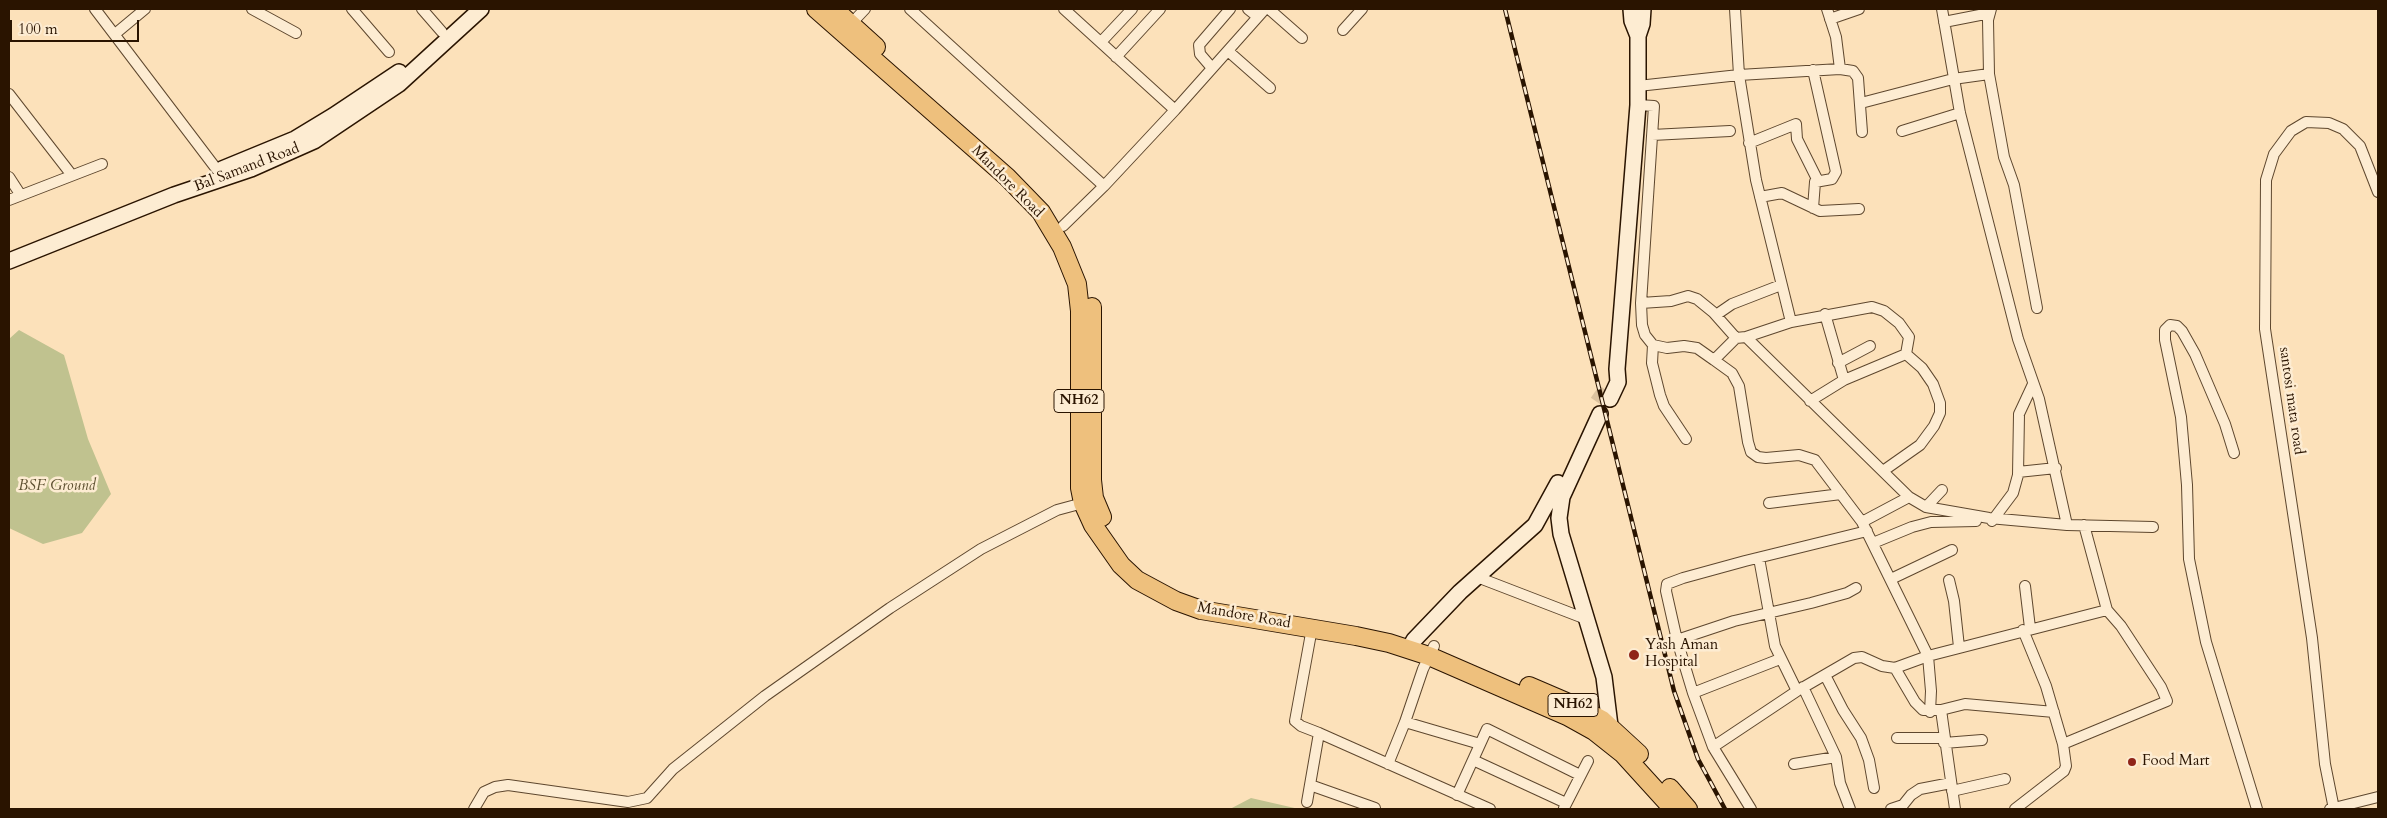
<!DOCTYPE html>
<html>
<head>
<meta charset="utf-8">
<style>
  body { margin:0 }
  #map { position:relative; width:2387px; height:818px; overflow:hidden; background:#fce1ba; font-family:Cardo,serif }
  canvas { display:block }
  .frame { position:absolute; inset:0; border:10px solid #2a1400; pointer-events:none }
  .scale { position:absolute; left:10px; top:20px; width:129px; height:22px; box-sizing:border-box; border:2px solid #2a1400; border-top:0; padding-left:6px; font-size:15px; line-height:18px; white-space:nowrap; color:#2a1400; -webkit-text-stroke:4px #fdecd2; paint-order:stroke }
</style>
</head>
<body>
<div id="map">
<canvas width="2387" height="818"></canvas>
<div class="frame"></div>
<div class="scale">100 m</div>
</div>
<script>
const ctx = document.querySelector('canvas').getContext('2d');
ctx.lineJoin = 'round';
function fill(path, color) { ctx.fillStyle = color; ctx.fill(path, 'evenodd'); }
const shape = rows => new Path2D(rows.map(r => 'M' + r).join(''));
function trace(path, color, width, dash) { ctx.strokeStyle = color; ctx.lineWidth = width; ctx.lineCap = dash ? 'butt' : 'round'; ctx.setLineDash(dash || []); ctx.stroke(path); }
function write(font, color, halo, rows, align = 'center') {
  ctx.font = font + ' Cardo,serif'; ctx.lineWidth = 5; ctx.setLineDash([]); ctx.textBaseline = 'middle'; ctx.strokeStyle = halo; ctx.fillStyle = color; for (const [text, x, y, turn = 0] of rows) {
    ctx.save(); ctx.translate(x, y); ctx.rotate((+turn || 0) * Math.PI / 180); ctx.textAlign = isNaN(turn) ? turn : align; if (halo) ctx.strokeText(text, 0, 0); ctx.fillText(text, 0, 0); ctx.restore();
  }
}
const green = shape([
  [19,330,64,355,88,439,111,494,82,533,43,544,9,528,9,339],
  [1251,798,1299,809,1230,809]
]);
const secondaryTunnel = shape([
  [1597,402,1606,389]
]);
const minor = shape([
  [95,9,218,171],
  [252,9,296,33],
  [352,9,389,52],
  [422,9,442,32],
  [910,9,1104,186,1175,110],
  [1064,9,1175,110,1265,9],
  [1248,9,1258,17],
  [1269,9,1302,38],
  [1735,9,1739,75,1840,69,1836,37,1827,9],
  [1942,9,1960,113,2018,339,2039,399,2067,525],
  [1991,9,1988,20,1989,74,2004,157,2014,185,2037,308],
  [1830,19,1859,9],
  [1944,22,1990,13],
  [848,27,865,9],
  [1343,30,1362,9],
  [115,34,145,9],
  [1101,42,1132,9],
  [1228,51,1270,88],
  [1116,57,1160,9],
  [1212,68,1200,54,1199,45,1230,9],
  [1840,69,1853,71,1858,78,1862,132],
  [1813,70,1836,172,1832,179,1815,182,1813,208],
  [1638,86,1739,75,1756,180,1791,322,1746,337,1909,497,1926,507,1989,518,2067,525,2153,527],
  [9,94,71,174],
  [1861,103,1953,79,1989,74],
  [1638,105,1654,106,1641,303,1642,325,1645,335,1653,345,1667,348,1684,346,1697,348,1714,360],
  [1902,131,1960,113],
  [1652,135,1730,131],
  [1749,143,1796,124,1797,139,1818,181],
  [9,177,20,194],
  [1760,197,1782,193,1820,211,1859,209],
  [9,200,102,164],
  [1063,226,1104,186],
  [1641,303,1671,301,1688,296,1697,299,1713,312,1736,338],
  [1825,314,1844,380],
  [1716,315,1732,304,1781,285],
  [1791,322,1872,307,1884,311,1899,323,1909,337,1906,354,1844,380,1810,401],
  [1746,337,1736,338,1714,360,1732,373,1739,386,1748,442,1751,452,1758,457,1766,458,1799,455,1815,460,1862,522,1928,656,2107,610,2084,525],
  [1653,345,1652,363,1660,395,1664,406,1686,439],
  [1838,363,1870,346],
  [2234,453,2225,424,2195,354,2182,331,2177,326,2170,325,2165,330,2165,340,2181,417,2187,485,2189,559,2206,642,2257,809],
  [1883,471,1920,445,1934,426,1940,413,1940,403,1933,384,1922,368,1906,354],
  [2018,472,2056,468],
  [1769,503,1841,494],
  [1926,507,1942,490],
  [1992,521,2013,493,2018,475,2019,414,2033,384],
  [1862,522,1909,497],
  [1873,543,1912,527,1931,522,1976,521],
  [1759,558,1775,646,1797,691],
  [1477,577,1586,619],
  [1891,579,1952,550],
  [1949,580,1954,601,1959,647],
  [2025,586,2030,628],
  [1312,628,1295,721,1301,726,1319,733,1490,809],
  [2023,630,2046,686,2063,744,2167,701,2161,687,2121,626,2107,610],
  [1677,640,1734,621,1811,603,1847,593,1856,588],
  [1434,646,1423,669,1405,722,1480,744],
  [1895,668,1915,702,1923,710,1941,710,1965,704,2054,712],
  [1825,675,1843,710,1861,738,1869,760,1874,788],
  [1803,687,1836,757,1840,783,1850,809],
  [1693,693,1780,659],
  [1941,710,1955,809],
  [1897,738,1944,738],
  [1944,743,1982,740],
  [1713,747,1693,693,1677,640,1666,591,1667,584,1683,578,1745,561,1867,531],
  [1473,760,1566,803],
  [1388,764,1405,722],
  [1794,764,1836,757],
  [1310,785,1375,808],
  [1952,791,2005,779],
  [1457,795,1487,729,1580,775],
  [1307,802,1319,733],
  [1564,808,1588,761],
  [474,809,484,792,495,787,508,785,628,802,647,798,673,769,765,696,890,608,981,549,1057,510,1083,503],
  [1751,809,1713,747,1797,691,1854,658,1862,657,1882,666,1895,668,1928,656,1931,691,1930,712],
  [1891,809,1903,805,1911,795,1920,789,1951,783],
  [2015,809,2064,771,2066,766,2063,744],
  [2330,809,2378,797],
  [2334,809,2325,764,2312,638,2265,329,2266,180,2274,154,2291,131,2306,122,2329,123,2343,129,2360,146,2378,192]
]);
const secondary = shape([
  [1638,36,1642,24,1643,9],
  [222,169,295,139,333,116,399,72],
  [9,261,174,195,251,169,314,141,399,84,481,9],
  [1610,399,1618,382,1617,369,1638,105,1638,36,1632,21,1631,9],
  [1600,414,1562,497,1559,518,1561,534,1604,677,1610,726],
  [1409,649,1414,640,1460,592,1535,525,1558,483]
]);
const trunk = shape([
  [816,9,1007,177,1041,212,1062,247,1077,284,1080,311,1080,488,1083,503,1093,525,1121,565,1137,580,1176,601,1201,610,1356,636,1389,643,1429,656,1567,716,1594,731,1623,754,1673,809],
  [834,9,876,47],
  [1092,307,1092,480,1094,498,1102,517],
  [1529,686,1578,707,1602,720,1639,754],
  [1670,788,1688,809]
]);
const rail = shape([
  [1505,9,1674,691,1698,759,1725,809]
]);
const markers = [
  [1634,655,6,"#8f2418"],
  [2132,762,5,"#8f2418"]
];
const shields = [
  [1079,401,50],
  [1573,705,50]
];
const shieldNames = [
  ["NH62",1079,401],
  ["NH62",1573,705]
];
const streetNames = [
  ["Bal Samand Road",247,168,-21],
  ["Mandore Road",1007,182,45],
  ["santosi mata road",2291,401,82],
  ["Mandore Road",1244,616,10]
];
const parkNames = [
  ["BSF Ground",57,487]
];
const poiNames = [
  ["Yash Aman",1645,646],
  ["Hospital",1645,663],
  ["Food Mart",2142,762]
];
fill(green, '#c0c28f');
trace(secondaryTunnel, '#dcc29e', 15, [15, 8]);
trace(minor, '#5e472e', 12);
trace(secondary, '#2a1400', 18);
trace(trunk, '#2a1400', 20);
trace(minor, '#fdecd2', 10);
trace(secondary, '#fdecd2', 15);
trace(trunk, '#eec07d', 18);
trace(rail, '#2a1400', 4.5);
trace(rail, '#fdecd2', 2.5, [8]);
for (const [x, y, r, color] of markers) { const dot = new Path2D(); dot.arc(x, y, r, 0, 2 * Math.PI); ctx.fillStyle = color; ctx.fill(dot); trace(dot, '#fdecd2', 2); }
for (const [x, y, w] of shields) { const box = new Path2D(); box.roundRect(x - w / 2, y - 11.5, w, 23, 4); ctx.fillStyle = '#fdecd2'; ctx.fill(box); trace(box, '#2a1400', 1); }
write('bold 14px', '#2a1400', null, shieldNames);
write('15px', '#2a1400', '#fdecd2', streetNames);
write('italic 15px', '#5e5132', '#fdecd2', parkNames);
write('15px', '#2a1400', '#fdecd2', poiNames, 'left');
</script>
</body>
</html>
